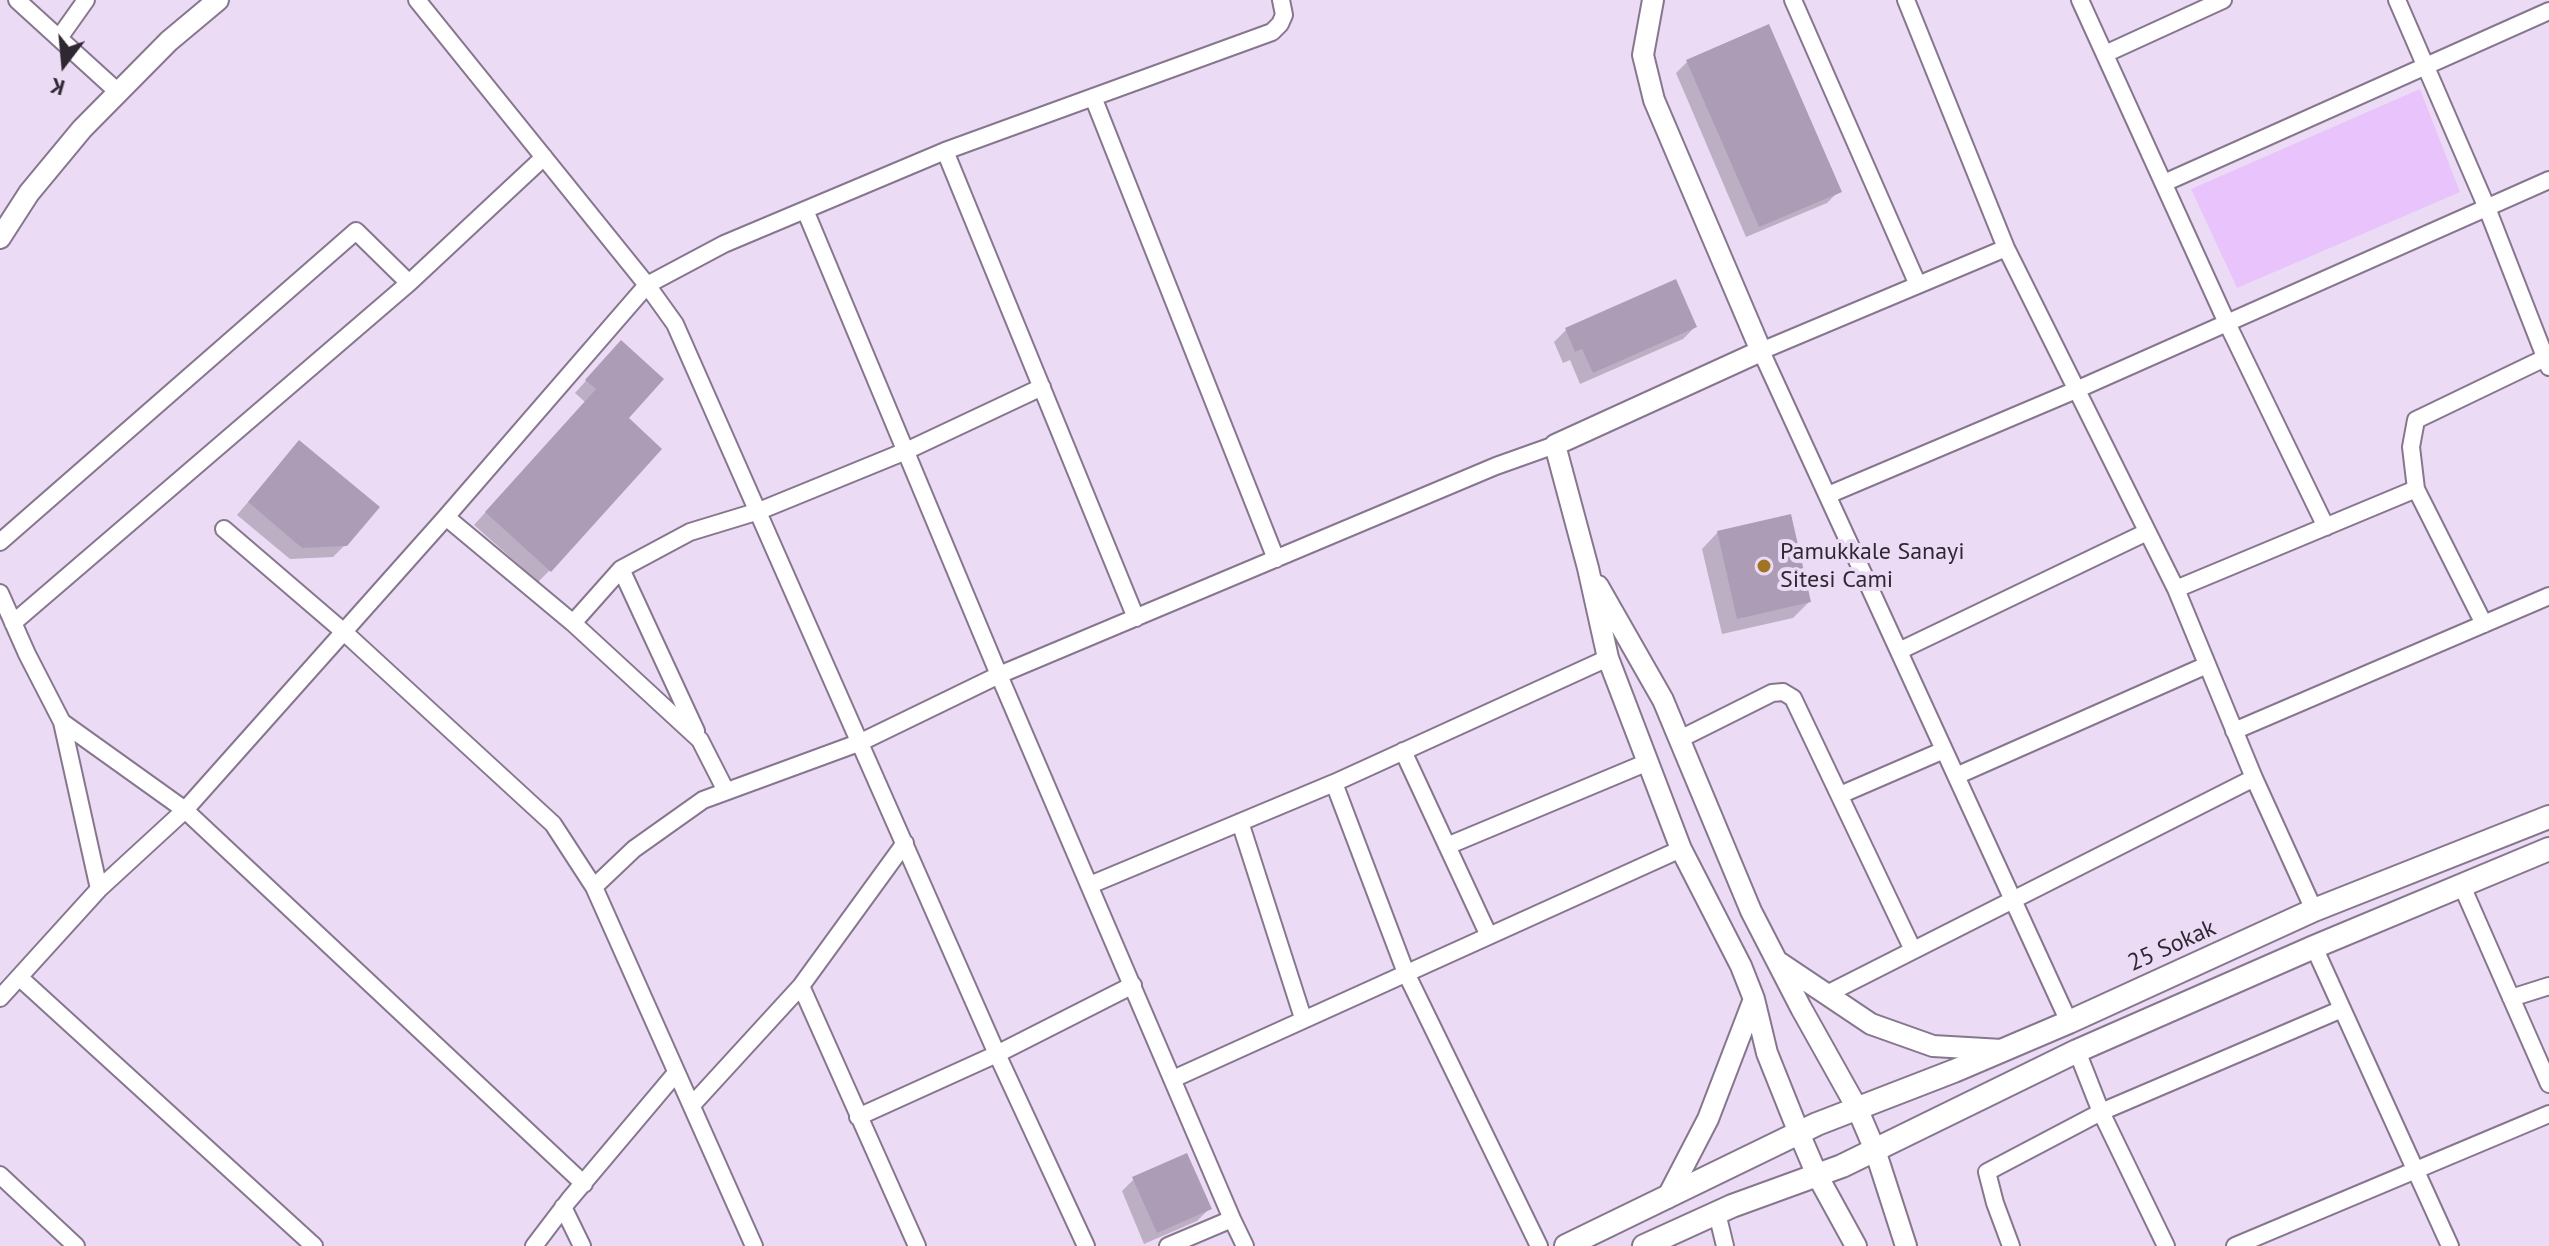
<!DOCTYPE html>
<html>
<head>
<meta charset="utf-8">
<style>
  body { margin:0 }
  #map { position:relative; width:2549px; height:1246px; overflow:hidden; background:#ecdbf5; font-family:"PT Sans",sans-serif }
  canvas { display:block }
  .north { position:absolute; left:24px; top:24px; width:80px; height:80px; -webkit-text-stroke:6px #ecdbf5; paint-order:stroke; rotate:196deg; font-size:22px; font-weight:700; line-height:32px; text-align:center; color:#2f2832 }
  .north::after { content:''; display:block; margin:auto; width:28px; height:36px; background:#2f2832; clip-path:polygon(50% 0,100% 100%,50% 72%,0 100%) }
</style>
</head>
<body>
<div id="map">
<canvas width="2549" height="1246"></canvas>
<div class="north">K</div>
</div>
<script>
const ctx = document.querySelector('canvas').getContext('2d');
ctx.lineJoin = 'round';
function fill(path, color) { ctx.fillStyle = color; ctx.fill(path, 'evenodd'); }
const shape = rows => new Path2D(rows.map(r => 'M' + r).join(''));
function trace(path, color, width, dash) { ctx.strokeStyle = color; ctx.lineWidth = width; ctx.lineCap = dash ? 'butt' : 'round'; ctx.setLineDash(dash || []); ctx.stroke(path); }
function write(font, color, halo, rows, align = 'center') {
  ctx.font = font + ' "PT Sans",sans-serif'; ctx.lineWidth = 8; ctx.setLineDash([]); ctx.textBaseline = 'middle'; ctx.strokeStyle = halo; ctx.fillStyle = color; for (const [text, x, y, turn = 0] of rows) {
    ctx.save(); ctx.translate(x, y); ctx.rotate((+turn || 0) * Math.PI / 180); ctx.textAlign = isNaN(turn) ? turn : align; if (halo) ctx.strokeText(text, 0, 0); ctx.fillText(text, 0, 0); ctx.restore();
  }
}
const green = shape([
  [2420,89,2460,192,2237,288,2191,189]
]);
const shadow = shape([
  [1688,61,1839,191,1827,203,1746,237,1676,73],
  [1695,327,1683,339,1580,384,1570,360,1563,363,1554,342,1566,330],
  [609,355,626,418,550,570,538,582,474,525,585,402,575,393],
  [288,455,346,544,333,557,290,559,237,515],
  [1718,532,1809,602,1793,618,1722,634,1702,549],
  [1134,1179,1209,1209,1197,1221,1144,1244,1122,1191]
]);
const building = shape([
  [1769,24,1842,192,1759,227,1686,60],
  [1676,279,1697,327,1593,373,1582,349,1575,352,1565,328],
  [621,340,664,379,629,418,662,449,551,572,485,512,596,389,585,380],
  [299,440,380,507,347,546,302,548,248,502],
  [1791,514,1811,602,1737,619,1717,531],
  [1187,1153,1212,1209,1157,1233,1132,1177]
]);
const minor = shape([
  [17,0,118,92],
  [417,0,647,285,675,324,997,1054,1086,1246],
  [1793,0,1918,285],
  [1906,0,2006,248,2176,589,2254,778,2314,910],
  [2080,0,2227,323,2326,527],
  [2397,0,2487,208,2549,367],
  [59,38,86,0],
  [2105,54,2223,0],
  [1093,97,1276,559],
  [945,151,1136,618],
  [2164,183,2549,11],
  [805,210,999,675,1232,1219,1245,1246],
  [2006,248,1761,351,2069,1022],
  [1828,495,2076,390,2549,180],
  [446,517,573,623,700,740,726,791],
  [224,529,344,632,553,824,594,887,754,1246],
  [0,542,356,231,409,283,544,157],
  [621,569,696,731],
  [2176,589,2416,489],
  [0,593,27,654,62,722,185,810,584,1184],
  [13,623,409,283],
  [573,623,621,569,690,532,759,511,906,451,1042,387],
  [2484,624,2416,489,2411,447,2416,420,2549,356],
  [1899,651,2147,532],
  [62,722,99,889],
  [2234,731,2549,596],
  [1680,739,1772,693,1783,692,1793,698,1913,950],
  [1403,751,1489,936],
  [1956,776,2207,665],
  [1334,783,1406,973,1539,1246],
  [1840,795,1944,750],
  [1240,822,1303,1018],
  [1447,846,1648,762],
  [1090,885,1334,783,1608,658],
  [2462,886,2549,1084],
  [594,887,634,849,703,800,861,742,999,675,1496,466,1555,445],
  [2314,947,2450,1246],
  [19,977,314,1246],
  [801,986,917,1246],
  [1827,994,2254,778],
  [0,998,99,889,185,810,446,517,647,285,724,244,945,151,1272,32,1280,24,1284,15,1281,0],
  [2511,998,2549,986],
  [2077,1051,2101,1112,2166,1246],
  [1173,1079,1681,849],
  [692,1105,801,986,905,843],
  [858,1117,997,1054,1133,985],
  [0,1175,76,1246],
  [563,1207,582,1246],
  [1717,1213,1725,1246],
  [534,1246,569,1200,676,1073],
  [1168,1246,1232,1219],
  [2011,1246,1995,1203,1987,1172,2101,1112,2342,1009],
  [2235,1246,2549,1114]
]);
const tertiary = shape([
  [1653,0,1643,55,1654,100,1761,351,1555,445,1588,568,1608,658,1681,849,1741,966,1754,999,1767,1053,1799,1133,1817,1175,1856,1246],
  [0,238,29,193,82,129,169,41,218,0],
  [1598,586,1663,700,1751,911,1801,1008,1857,1108,1875,1150,1906,1246],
  [1777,961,1871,1024,1933,1046,2002,1050],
  [1667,1198,1708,1119,1754,999]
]);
const secondary = shape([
  [1566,1246,1817,1124,1954,1071,2069,1022,2314,910,2549,817],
  [1644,1246,1732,1206,1842,1166,2077,1051,2314,947,2549,849]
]);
const markers = [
  [1764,566,8,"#a07424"]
];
const poiNames = [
  ["Pamukkale Sanayi",1780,552],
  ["Sitesi Cami",1780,580]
];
const streetNames = [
  ["25 Sokak",2172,946,-24]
];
fill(green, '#e9c4fc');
fill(shadow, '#0003');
fill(building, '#ac9cb5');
trace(minor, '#86768e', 20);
trace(tertiary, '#86768e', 24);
trace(secondary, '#86768e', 26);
trace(minor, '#fff', 16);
trace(tertiary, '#fff', 20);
trace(secondary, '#fff', 22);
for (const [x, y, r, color] of markers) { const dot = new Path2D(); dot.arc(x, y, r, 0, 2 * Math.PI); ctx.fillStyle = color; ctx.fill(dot); trace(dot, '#ecdbf5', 3); }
write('24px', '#2f2832', '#ecdbf5', poiNames, 'left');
write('24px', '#2f2832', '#ecdbf5', streetNames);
</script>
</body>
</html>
